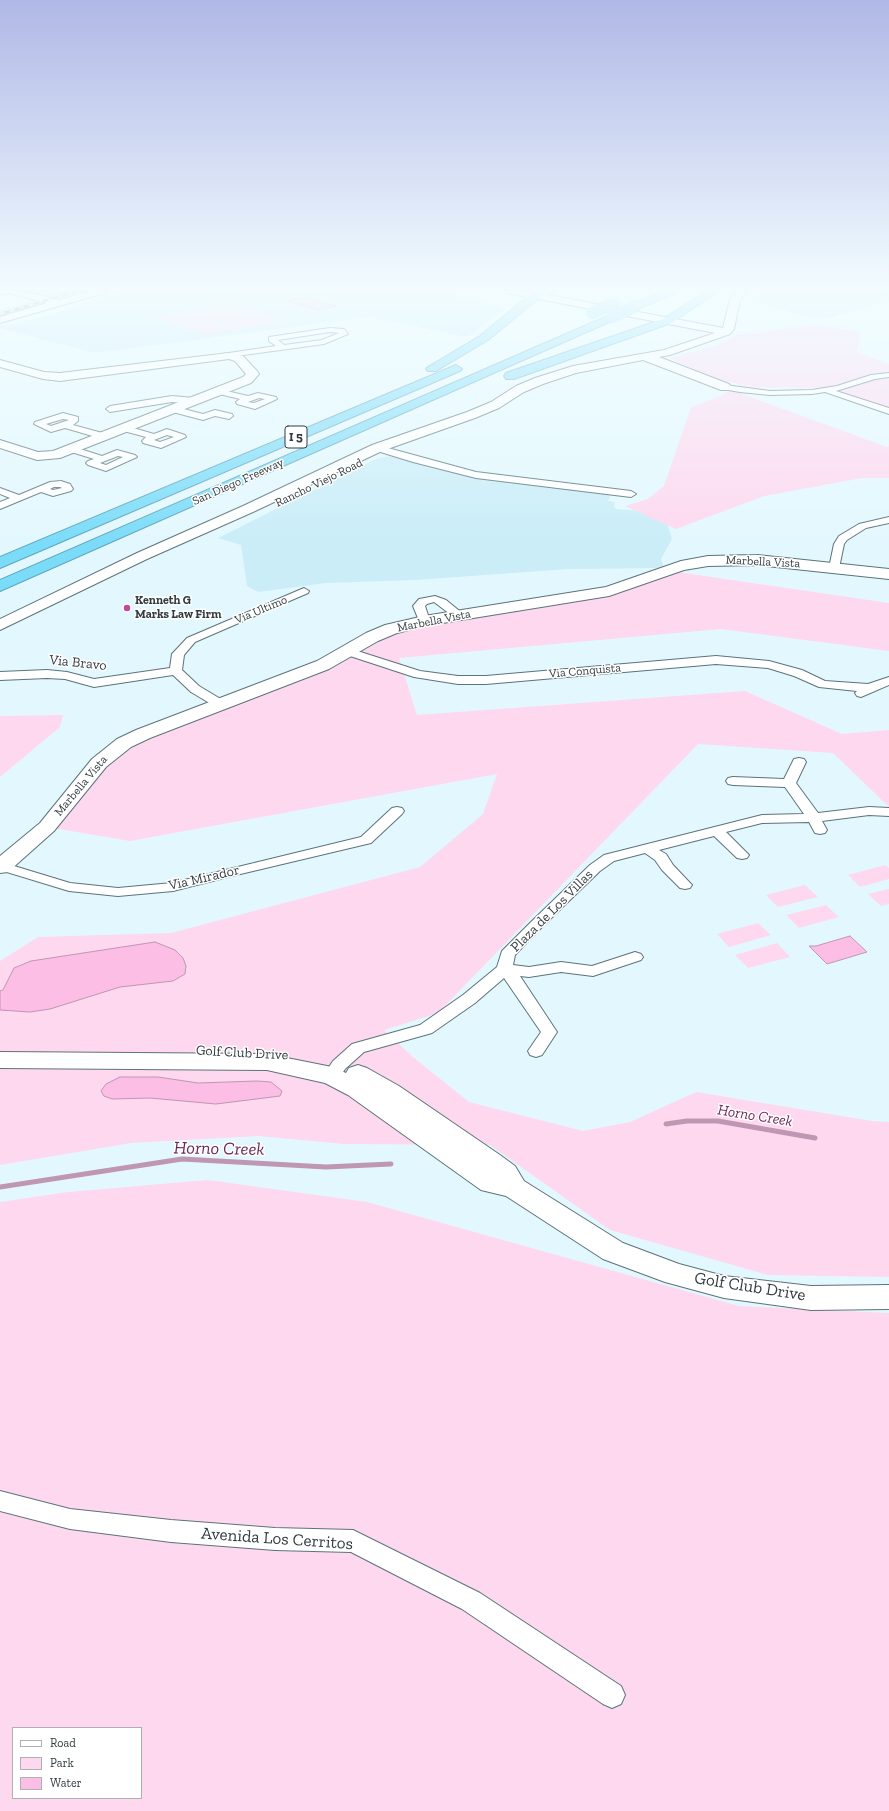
<!DOCTYPE html>
<html>
<head>
<meta charset="utf-8">
<style>
  body { margin:0 }
  #map { position:relative; width:889px; height:1811px; overflow:hidden; background:#e3f8fe; font-family:"Zilla Slab",serif }
  canvas { display:block }
  .legend { position:absolute; left:12px; top:1727px; width:130px; height:72px; box-sizing:border-box; background:#fff; border:1px solid #adb1b3; margin:0; padding:5px 7px; list-style:none; font-size:12px; color:#323c40 }
  .legend li { display:flex; align-items:center; gap:8px; height:20px }
  .legend b { width:20px; border:1px solid #adb1b3 }
</style>
</head>
<body>
<div id="map">
<canvas width="889" height="1811"></canvas>
<ul class="legend">
<li><b style="height:5px;background:#fff"></b>Road</li>
<li><b style="height:11px;background:#fed8ef"></b>Park</li>
<li><b style="height:11px;background:#fcbee4"></b>Water</li>
</ul>
</div>
<script>
const ctx = document.querySelector('canvas').getContext('2d');
ctx.lineJoin = 'round';
function fill(path, color) { ctx.fillStyle = color; ctx.fill(path, 'evenodd'); }
const shape = rows => new Path2D(rows.map(r => 'M' + r).join(''));
function trace(path, color, width, dash) { ctx.strokeStyle = color; ctx.lineWidth = width; ctx.lineCap = dash ? 'butt' : 'round'; ctx.setLineDash(dash || []); ctx.stroke(path); }
function write(font, color, halo, rows, align = 'center') {
  ctx.font = font + ' "Zilla Slab",serif'; ctx.lineWidth = 3; ctx.setLineDash([]); ctx.textBaseline = 'middle'; ctx.strokeStyle = halo; ctx.fillStyle = color; for (const [text, x, y, turn = 0] of rows) {
    ctx.save(); ctx.translate(x, y); ctx.rotate((+turn || 0) * Math.PI / 180); ctx.textAlign = isNaN(turn) ? turn : align; if (halo) ctx.strokeText(text, 0, 0); ctx.fillText(text, 0, 0); ctx.restore();
  }
}
const built = shape([
  [23,290,89,290,0,316,0,310,48,296],
  [127,290,466,290,450,296,507,308,467,337,370,317,95,353,0,328,0,325,15,324,42,317,81,305,82,303],
  [762,290,889,290,889,301,824,319,814,319,748,300],
  [390,456,436,469,489,478,611,494,608,501,615,502,614,506,616,509,641,511,667,523,672,539,661,559,664,568,569,569,415,580,326,583,258,592,247,586,241,545,218,538,376,459]
]);
const green = shape([
  [230,301,283,320,208,335,156,318],
  [814,325,860,332,857,352,889,364,889,408,849,397,826,388,750,387,710,377,670,358,718,345,737,335],
  [731,390,887,447,889,446,889,478,862,478,764,496,676,529,625,506,648,499,664,486,691,407,716,398],
  [674,569,684,573,889,603,889,651,721,629,399,658,417,715,745,691,842,734,889,730,889,807,833,753,698,744,438,1013,384,1030,413,1057,469,1102,583,1131,630,1122,696,1092,872,1121,889,1122,889,1277,768,1275,610,1230,490,1145,344,1144,259,1136,131,1143,0,1165,0,961,38,937,171,933,420,867,483,814,497,774,130,841,47,827,107,755,323,665,381,632,609,591],
  [63,715,60,727,0,777,0,716],
  [885,865,889,868,889,879,860,887,848,875],
  [805,885,818,897,778,907,766,895],
  [889,889,889,904,881,906,868,894],
  [826,905,839,917,799,928,786,915],
  [758,923,771,935,729,947,717,934],
  [777,943,790,957,748,968,735,955],
  [208,1180,367,1202,739,1306,889,1313,889,1811,0,1811,0,1202,68,1192],
  [13,1728,141,1728,141,1798,13,1798]
]);
const water = shape([
  [304,297,336,306,319,310,288,301,304,297],
  [850,936,867,952,827,964,809,946,816,946,850,936],
  [155,942,175,950,183,958,186,966,185,974,173,981,120,987,50,1009,30,1012,0,1010,0,991,3,990,14,968,31,961,155,942],
  [120,1077,158,1077,198,1083,257,1081,271,1082,282,1091,280,1096,216,1104,150,1098,112,1099,104,1096,101,1091,106,1084,120,1077]
]);
const stream = shape([
  [666,1124,687,1121,718,1121,815,1138],
  [0,1187,182,1159,326,1167,391,1164]
]);
const street = shape([
  [330,328,344,329,348,334,324,344,222,358,218,356,222,354,276,346,269,341,269,337,330,328],
  [330,332,339,333,322,340,284,345,278,340,330,332],
  [889,373,889,377,875,379,836,391,889,408,889,414,825,392,812,394,770,395,740,392,722,389,721,387,725,385,770,391,812,390,837,386,871,375,889,373],
  [215,389,218,389,248,396,258,393,276,397,277,399,255,409,237,404,236,402,240,399,215,393,215,389],
  [259,398,265,399,254,403,248,402,259,398],
  [172,396,194,398,198,401,194,404,172,402,110,412,106,409,110,406,172,396],
  [172,406,203,414,215,410,232,414,233,416,229,419,215,416,203,420,169,411,168,409,172,406],
  [63,413,78,417,78,421,73,425,106,434,107,436,103,439,65,428,51,432,34,424,35,422,63,413],
  [63,419,69,420,51,426,46,424,63,419],
  [123,425,154,434,167,429,185,435,186,437,161,448,143,443,142,441,146,437,120,430,119,428,120,426,123,425],
  [167,435,174,437,160,442,154,440,167,435],
  [377,445,476,472,631,491,636,494,631,497,476,478,413,462,374,450,372,448,377,445],
  [71,446,102,456,117,450,135,455,137,457,106,471,88,465,86,463,88,461,94,459,68,451,66,449,68,447,71,446],
  [118,456,123,457,106,465,100,463,118,456],
  [61,481,70,484,73,489,71,491,53,496,41,492,0,509,0,502,10,498,0,494,0,488,19,495,50,482,61,481],
  [54,487,60,487,62,488,53,490,50,489,54,487],
  [889,517,889,523,866,528,847,540,844,544,839,568,834,571,830,570,829,568,834,544,839,536,859,524,889,517],
  [304,588,309,591,308,593,195,642,184,655,182,670,199,686,224,701,226,704,224,707,216,707,191,692,173,675,94,687,65,679,47,678,0,680,0,672,47,670,67,672,94,679,170,668,172,654,187,638,304,588],
  [435,596,446,600,462,613,464,615,462,617,454,617,434,602,427,604,425,606,430,621,428,623,420,623,413,606,419,599,435,596],
  [348,648,420,671,458,676,486,676,716,656,769,661,802,670,825,681,868,684,889,677,889,685,861,697,857,696,855,693,857,691,819,687,794,676,768,668,716,664,486,684,458,684,414,677,344,654,342,652,344,650,348,648],
  [799,758,804,759,806,762,796,783,818,813,869,807,889,808,889,816,869,815,822,821,827,830,825,833,820,834,815,833,809,822,762,823,726,832,749,855,747,858,742,859,737,858,714,836,659,850,666,854,673,865,692,885,690,888,685,889,680,888,662,870,655,860,645,853,614,861,600,871,541,928,515,955,513,965,529,967,561,962,592,966,635,952,641,954,643,957,641,960,593,976,561,972,529,977,520,976,557,1032,542,1055,536,1057,530,1055,528,1051,541,1032,504,978,475,1003,432,1033,364,1052,345,1069,338,1080,332,1082,326,1080,323,1076,333,1061,352,1044,420,1025,463,995,497,967,502,951,531,922,590,865,604,855,762,815,804,814,785,787,733,785,728,784,726,781,728,778,733,777,784,779,794,759,799,758],
  [397,807,402,808,404,811,402,814,371,843,232,876,173,891,118,896,69,891,0,870,1,862,70,883,118,888,172,883,361,837,392,808,397,807],
  [0,1491,70,1509,171,1520,275,1528,353,1530,480,1593,621,1686,625,1695,621,1704,612,1708,603,1704,462,1609,351,1552,275,1550,171,1542,70,1529,0,1511,0,1491]
]);
const secondary = shape([
  [0,290,19,290,59,300,94,290,109,290,108,292,0,323,0,317,47,303,8,293,0,295,0,290],
  [502,290,522,290,723,328,730,299,738,290,748,290,740,300,734,329,730,334,670,355,659,357,729,384,731,387,729,390,721,390,643,360,576,373,543,384,524,392,499,408,475,418,382,451,253,512,147,559,0,630,0,619,137,553,243,506,372,445,467,412,491,402,516,386,535,378,573,366,664,350,715,333,507,293,502,290],
  [229,353,243,356,257,371,259,374,251,383,60,458,37,460,0,448,0,440,38,452,53,451,243,377,246,374,235,361,229,359,60,381,43,379,0,367,0,360,44,372,60,373,229,353],
  [757,555,889,569,889,579,757,565,708,566,684,570,609,596,424,626,397,633,378,641,329,669,150,738,131,747,106,767,54,831,8,872,0,873,0,856,40,823,92,759,117,739,136,730,317,661,366,633,385,625,424,616,606,587,681,561,708,556,757,555],
  [0,1052,267,1054,332,1067,346,1073,349,1068,358,1065,367,1068,399,1086,500,1155,515,1166,524,1181,623,1243,679,1264,724,1276,811,1286,889,1285,889,1309,811,1310,724,1298,665,1282,603,1259,506,1196,481,1190,348,1095,325,1083,267,1070,0,1068,0,1052]
]);
const highway = shape([
  [541,290,555,290,554,292,540,297,488,340,436,371,428,371,426,369,428,367,480,336,532,293,541,290],
  [666,290,679,290,678,292,640,308,636,309,631,306,632,304,666,290],
  [708,290,720,290,671,323,514,379,506,379,504,376,506,373,663,319,708,290],
  [612,314,617,317,616,319,0,591,0,580,612,314],
  [456,365,462,369,460,371,0,568,0,557,456,365]
]);
const rail = shape([
  [0,314,81,290]
]);
const highwayBridge = shape([
  [592,313,614,303],
  [612,317,636,306]
]);
const markers = [
  [127,608,4,"#c0479b"]
];
const farStreetnames = [
  ["San Diego Freeway",238,482,-24],
  ["Rancho Viejo Road",319,483,-26],
  ["Marbella Vista",763,562,3],
  ["Via Ultimo",261,610,-23],
  ["Marbella Vista",434,621,-11],
  ["Via Conquista",585,671,-5],
  ["Marbella Vista",81,786,-50]
];
const farPoinames = [
  ["Kenneth G",135,601],
  ["Marks Law Firm",135,615]
];
const shields = [
  [296,437,22]
];
const shieldNames = [
  ["I 5",296,437]
];
const streetNames = [
  ["Via Bravo",78,663,6],
  ["Via Mirador",204,878,-13],
  ["Plaza de Los Villas",552,911,-45],
  ["Golf Club Drive",242,1053,3]
];
const waterNames = [
  ["Horno Creek",755,1116,9]
];
const nearStreetnames = [
  ["Golf Club Drive",750,1287,9],
  ["Avenida Los Cerritos",277,1539,4]
];
const nearWaternames = [
  ["Horno Creek",219,1149,1]
];
fill(built, '#caedf8');
fill(green, '#fed8ef');
fill(water, '#fcbee4');
trace(water, '#bf97b3', 1);
trace(stream, '#bf97b3', 5);
trace(street, '#5c737a', 2);
trace(secondary, '#5c737a', 2);
trace(highway, '#61a4b8', 2);
fill(street, '#fff');
fill(secondary, '#fff');
fill(highway, '#7bdcf9');
trace(rail, '#566367', 2.5);
trace(rail, '#fff', 1.5, [5]);
trace(highwayBridge, '#61a4b8', 12, []);
trace(highwayBridge, '#7bdcf9', 12);
const sky = ctx.createLinearGradient(0, 0, 0, 543);
sky.addColorStop(0, '#b0b8e6');
sky.addColorStop(0.53, '#f2fcff');
sky.addColorStop(1, '#f2fcff00');
ctx.fillStyle = sky;
ctx.fillRect(0, 0, 889, 543);
for (const [x, y, r, color] of markers) { const dot = new Path2D(); dot.arc(x, y, r, 0, 2 * Math.PI); ctx.fillStyle = color; ctx.fill(dot); trace(dot, '#fff', 1.5); }
write('12px', '#323c40', '#fff', farStreetnames);
write('bold 12px', '#323c40', '#fff', farPoinames, 'left');
for (const [x, y, w] of shields) { const box = new Path2D(); box.roundRect(x - w / 2, y - 11, w, 22, 3); ctx.fillStyle = '#fff'; ctx.fill(box); trace(box, '#323c40', 1); }
write('bold 13px', '#323c40', null, shieldNames);
write('14px', '#323c40', '#fff', streetNames);
write('italic 15px', '#6d2757', '#fff', waterNames);
write('17px', '#323c40', '#fff', nearStreetnames);
write('italic 18px', '#6d2757', '#fff', nearWaternames);
</script>
</body>
</html>
